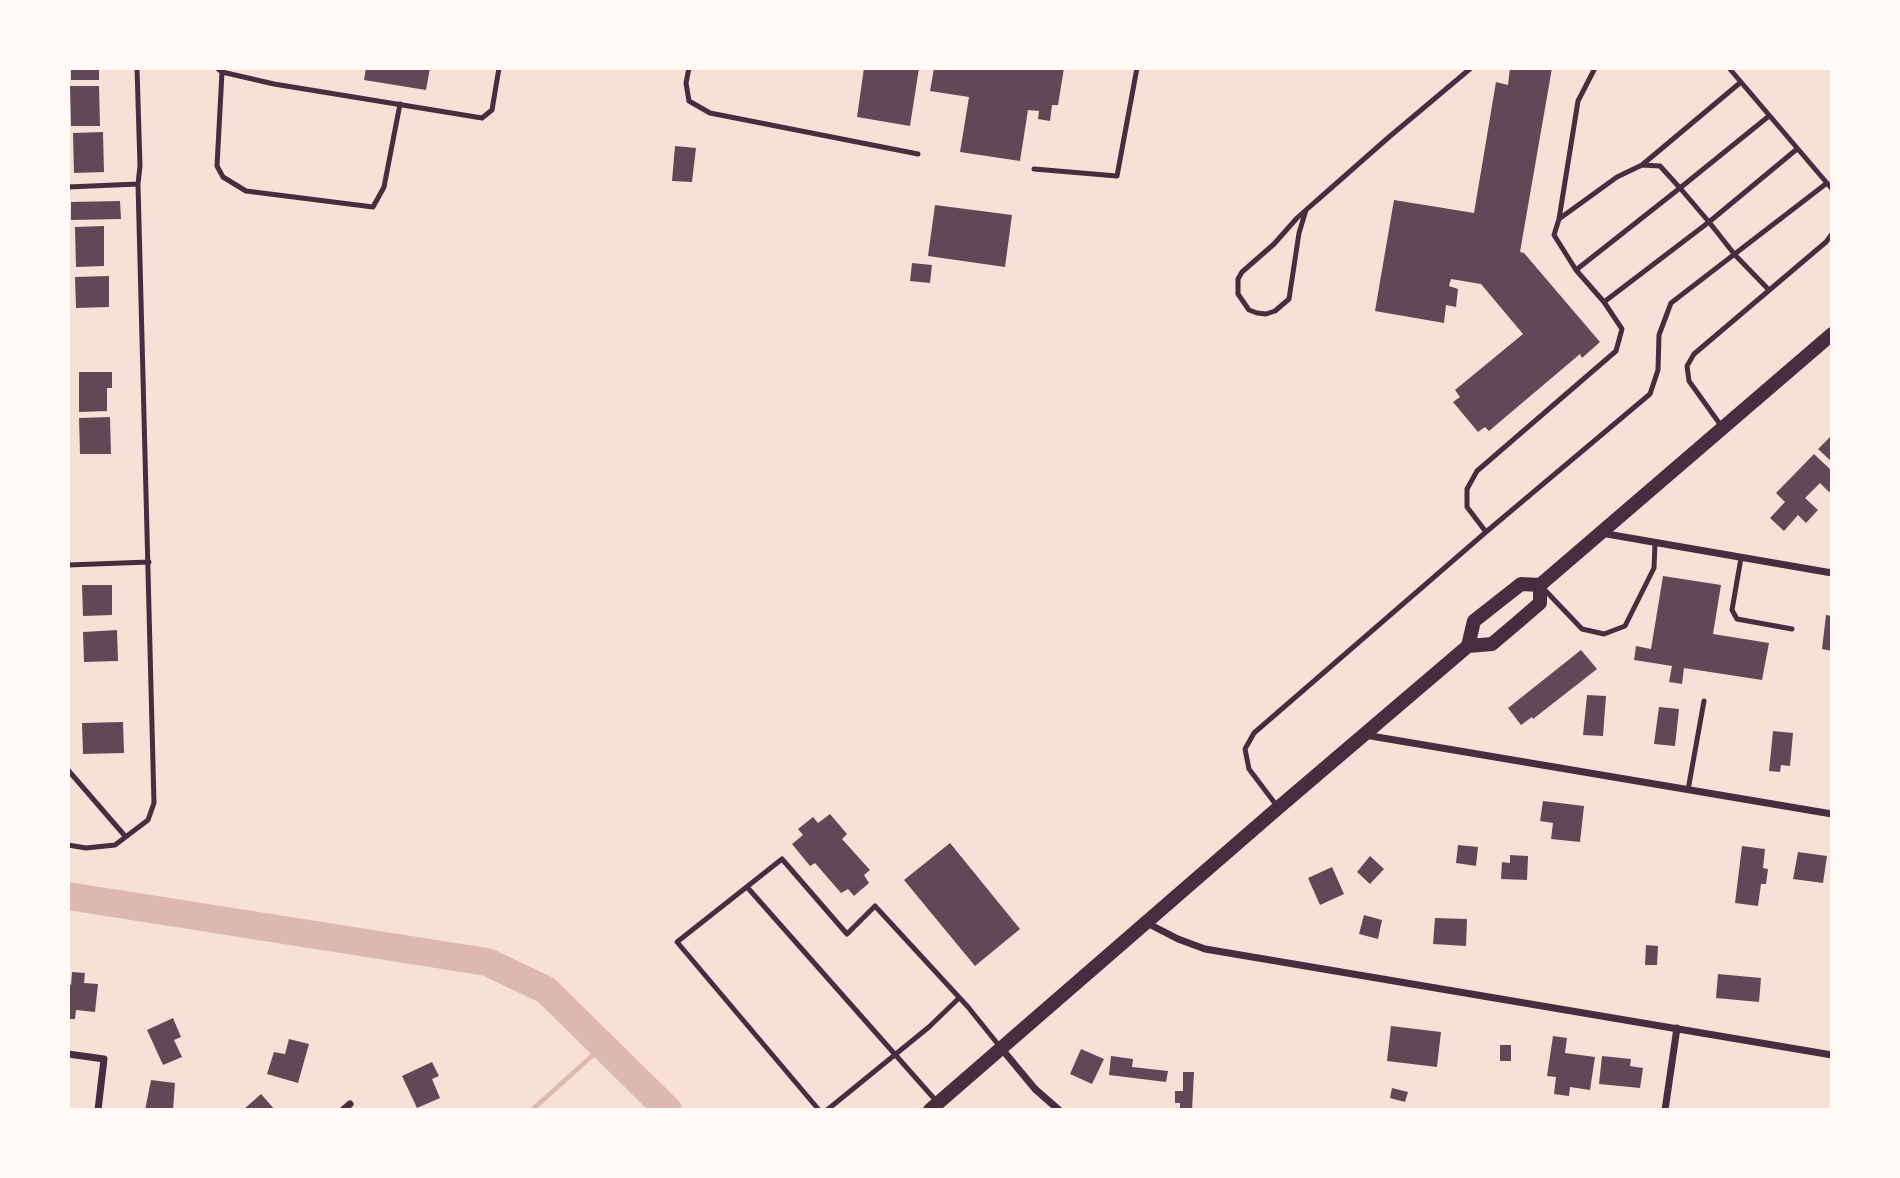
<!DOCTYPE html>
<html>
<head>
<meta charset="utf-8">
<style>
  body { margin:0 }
  #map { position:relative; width:1900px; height:1178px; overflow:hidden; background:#f7e1d7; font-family:"Fira Sans",sans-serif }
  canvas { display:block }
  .frame { position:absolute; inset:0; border:70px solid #fffaf5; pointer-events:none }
</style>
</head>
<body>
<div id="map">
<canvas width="1900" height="1178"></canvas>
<div class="frame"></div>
</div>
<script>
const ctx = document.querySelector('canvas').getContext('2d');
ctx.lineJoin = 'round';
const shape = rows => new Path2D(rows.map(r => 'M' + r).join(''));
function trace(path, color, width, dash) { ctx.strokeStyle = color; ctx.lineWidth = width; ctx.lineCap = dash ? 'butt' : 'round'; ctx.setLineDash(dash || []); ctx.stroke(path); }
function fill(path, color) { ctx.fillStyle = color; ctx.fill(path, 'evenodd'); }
const stream = shape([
  [532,1110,603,1046]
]);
const river = shape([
  [68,896,487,962,546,990,668,1110]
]);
const building = shape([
  [71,68,99,68,99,80,71,80],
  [366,68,430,68,426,90,364,80],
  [864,68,919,68,910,126,857,117],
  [934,68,1064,68,1058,105,1052,105,1050,121,1038,119,1039,111,1028,110,1020,161,960,152,969,97,930,91],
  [1510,68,1552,68,1520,252,1524,253,1600,342,1582,358,1580,354,1489,431,1485,427,1478,432,1453,402,1460,397,1455,390,1523,334,1481,284,1451,279,1449,286,1458,289,1456,307,1446,305,1444,323,1375,311,1394,200,1474,213,1496,82,1508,85],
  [70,86,99,86,100,126,71,126],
  [103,132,104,172,74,173,73,133],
  [675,146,696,148,692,182,672,181],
  [120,201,121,219,71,220,71,202],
  [935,205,1012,215,1005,267,928,256],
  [104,226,104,266,76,267,75,227],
  [912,263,932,265,930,283,910,281],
  [109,276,109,307,76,308,75,277],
  [79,372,112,372,112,388,107,388,107,411,79,412],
  [110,417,111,454,80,454,79,418],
  [1832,435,1832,462,1818,449],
  [1814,454,1832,471,1832,489,1829,492,1820,483,1805,498,1818,510,1806,523,1798,515,1784,531,1770,518,1785,502,1776,493],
  [1663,576,1721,585,1713,634,1769,643,1762,680,1684,668,1682,684,1669,682,1672,666,1634,660,1636,646,1651,649],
  [82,585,112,585,112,615,83,616],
  [1826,615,1832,616,1832,651,1822,649],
  [117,630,118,661,84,662,83,632],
  [1581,650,1597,669,1533,719,1532,717,1521,725,1508,708],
  [1587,695,1606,696,1603,736,1583,735],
  [1659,707,1679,709,1675,746,1654,744],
  [123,722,124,753,83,754,82,723],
  [1773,731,1793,733,1790,766,1781,765,1780,772,1769,771],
  [1543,801,1584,806,1580,842,1551,839,1553,823,1540,821],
  [830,814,847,834,842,839,870,870,864,875,869,883,854,896,848,889,841,893,815,863,810,866,792,844,803,835,798,829,813,817,818,823],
  [950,843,1020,929,975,966,904,880],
  [1458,845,1478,847,1476,866,1456,863],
  [1742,846,1765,849,1763,868,1768,869,1766,884,1761,884,1758,906,1735,903],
  [1798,852,1827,856,1823,883,1793,879],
  [1510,855,1528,856,1527,880,1501,879,1502,862,1510,863],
  [1370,856,1384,869,1370,884,1357,872],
  [1332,867,1344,894,1320,905,1308,878],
  [1364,915,1382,920,1378,939,1359,934],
  [1435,918,1467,919,1466,946,1433,944],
  [1646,945,1658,946,1657,965,1645,965],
  [72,972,85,973,84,983,98,984,95,1012,76,1010,75,1019,68,1019,68,985,71,985],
  [1718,974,1761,978,1759,1002,1716,998],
  [173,1018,181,1037,174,1040,182,1057,163,1065,147,1030],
  [1391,1026,1441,1032,1437,1067,1387,1061],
  [1553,1036,1567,1038,1565,1053,1595,1057,1590,1090,1570,1087,1569,1096,1554,1094,1556,1077,1547,1076],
  [289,1039,309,1044,298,1083,267,1074,274,1052,285,1054],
  [1500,1045,1511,1045,1511,1061,1500,1061],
  [1081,1049,1104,1059,1092,1084,1070,1074],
  [1111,1056,1133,1059,1132,1067,1168,1071,1166,1082,1109,1075],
  [1602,1056,1631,1059,1630,1066,1643,1068,1640,1088,1599,1084],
  [432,1062,439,1076,432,1079,440,1098,417,1108,402,1076],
  [1183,1072,1194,1072,1192,1110,1180,1110,1180,1103,1175,1103,1175,1091,1183,1091],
  [151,1080,175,1083,173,1110,145,1110],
  [1392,1088,1408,1092,1405,1102,1390,1098],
  [261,1094,275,1110,243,1110]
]);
const service = shape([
  [217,68,222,72,274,84,482,118,492,110,499,68],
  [689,68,686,83,689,101,710,113,918,154],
  [1729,68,1832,189],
  [222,72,217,166,223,177,246,191,373,207,384,187,400,104],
  [1642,165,1741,82],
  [1034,169,1117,176,1137,68],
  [68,187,138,184,140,166,137,68],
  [1306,210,1299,233,1289,299,1275,311,1266,314,1257,313,1249,310,1238,294,1238,279,1242,272,1274,244,1297,218,1306,210,1322,196,1389,137,1471,68],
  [1559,219,1578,101,1595,68],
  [1576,270,1554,235,1559,219,1617,177,1642,165,1660,166,1680,188,1769,116],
  [1604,302,1576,270,1680,188,1709,222,1797,149],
  [1722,427,1689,381,1687,366,1694,354,1826,242,1832,234],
  [1486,532,1650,394,1658,370,1659,335,1671,303,1827,183],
  [1741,558,1732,610,1737,619,1792,629],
  [68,565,149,562],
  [1542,587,1582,629,1604,634,1625,626,1654,568,1655,543],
  [68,770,125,836],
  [1688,790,1704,701],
  [1277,806,1249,769,1245,749,1254,733,1486,532,1467,507,1467,489,1477,471,1616,351,1622,329,1604,302,1709,222,1735,255,1769,290],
  [68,845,86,848,115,845,148,820,154,803,138,184],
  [747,887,938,1103],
  [819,1110,677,942,782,859,847,934,875,906,968,1007,1001,1048],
  [827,1110,929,1027,959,998]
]);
const minor = shape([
  [1601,533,1832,573],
  [1365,735,1832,814],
  [1147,923,1178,939,1205,949,1832,1055],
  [1001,1048,1035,1089,1059,1110],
  [68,1054,104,1059,98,1110],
  [343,1110,350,1104],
  [1665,1110,1677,1028]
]);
const secondary = shape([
  [1468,646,1474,621,1521,584,1540,585,1832,334],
  [930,1110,1278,808,1468,646,1492,644,1518,622,1540,603,1540,585]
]);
trace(stream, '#dcb8b0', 4.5);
trace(river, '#dcb8b0', 28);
fill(building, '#644757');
trace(service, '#4a2c40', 5);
trace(minor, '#4a2c40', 7);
trace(secondary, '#4a2c40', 14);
</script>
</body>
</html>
